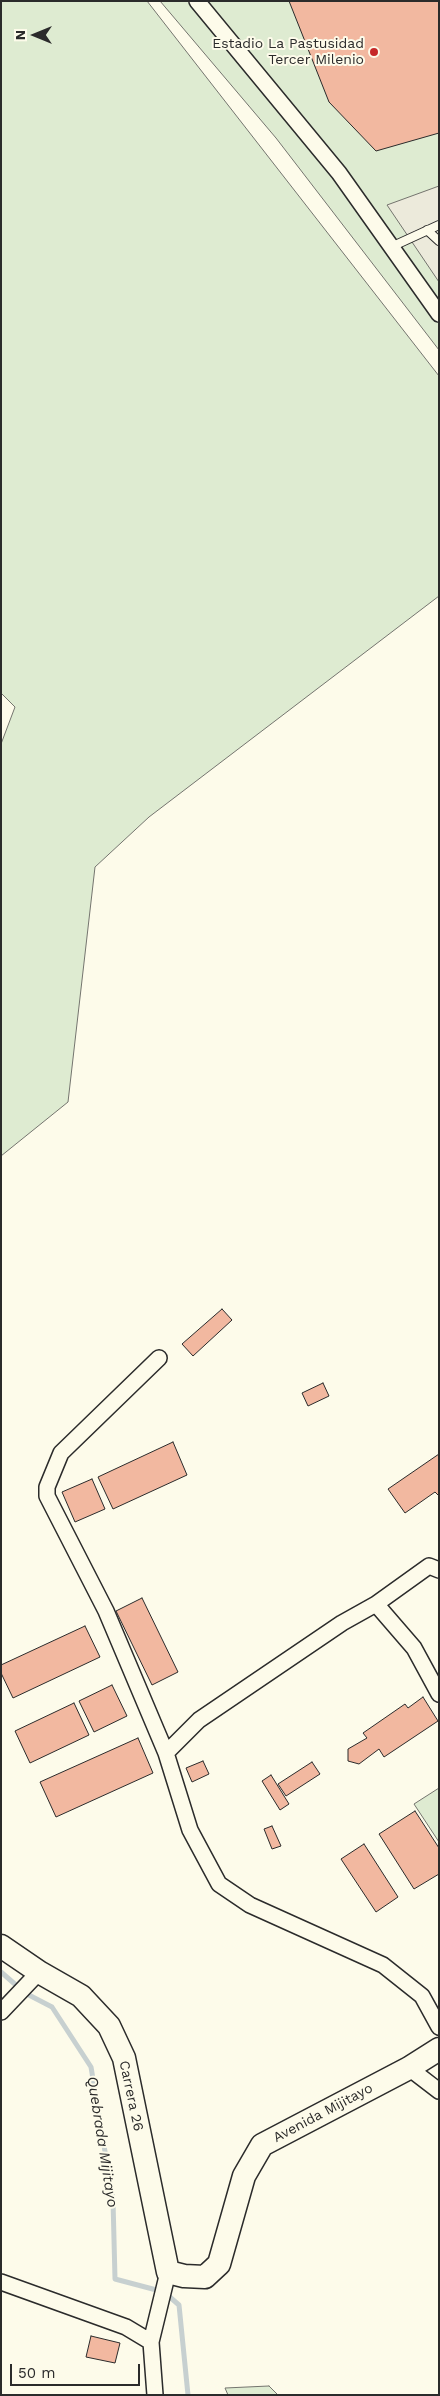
<!DOCTYPE html>
<html>
<head>
<meta charset="utf-8">
<style>
  body { margin:0 }
  #map { position:relative; width:440px; height:2396px; overflow:hidden; background:#fdfbea; font-family:"Work Sans",sans-serif }
  canvas { display:block }
  .frame { position:absolute; inset:0; border:2px solid #2b2b2b; pointer-events:none }
  .north { position:absolute; left:10px; top:10px; width:50px; height:50px; -webkit-text-stroke:4px #fdfbea; paint-order:stroke; rotate:270deg; font-size:14px; font-weight:700; line-height:20px; text-align:center; color:#2b2b2b }
  .north::after { content:''; display:block; margin:auto; width:18px; height:22px; background:#2b2b2b; clip-path:polygon(50% 0,100% 100%,50% 72%,0 100%) }
  .scale { position:absolute; left:10px; top:2364px; width:130px; height:22px; box-sizing:border-box; border:2px solid #2b2b2b; border-top:0; padding-left:6px; font-size:15px; line-height:18px; white-space:nowrap; color:#2b2b2b; -webkit-text-stroke:4px #fdfbea; paint-order:stroke }
</style>
</head>
<body>
<div id="map">
<canvas width="440" height="2396"></canvas>
<div class="frame"></div>
<div class="north">N</div>
<div class="scale">50 m</div>
</div>
<script>
const ctx = document.querySelector('canvas').getContext('2d');
ctx.lineJoin = 'round';
function fill(path, color) { ctx.fillStyle = color; ctx.fill(path, 'evenodd'); }
const shape = rows => new Path2D(rows.map(r => 'M' + r).join(''));
function trace(path, color, width, dash) { ctx.strokeStyle = color; ctx.lineWidth = width; ctx.lineCap = dash ? 'butt' : 'round'; ctx.setLineDash(dash || []); ctx.stroke(path); }
function write(font, color, halo, rows, align = 'center') {
  ctx.font = font + ' "Work Sans",sans-serif'; ctx.lineWidth = 4; ctx.setLineDash([]); ctx.textBaseline = 'middle'; ctx.strokeStyle = halo; ctx.fillStyle = color; for (const [text, x, y, turn = 0] of rows) {
    ctx.save(); ctx.translate(x, y); ctx.rotate((+turn || 0) * Math.PI / 180); ctx.textAlign = isNaN(turn) ? turn : align; if (halo) ctx.strokeText(text, 0, 0); ctx.fillText(text, 0, 0); ctx.restore();
  }
}
const green = shape([
  [1,1,147,1,439,376,439,596,149,817,95,867,68,1102,1,1156,1,744,15,707,1,693,1,1],
  [160,1,439,1,439,350,276,138,160,1],
  [439,1788,439,1842,414,1804,439,1788],
  [269,2386,278,2395,228,2395,225,2388,269,2386]
]);
const parking = shape([
  [439,186,439,282,387,205,439,186]
]);
const stream = shape([
  [1,1972,25,1993,52,2007,91,2067,113,2200,115,2279,164,2292,179,2305,188,2395]
]);
const building = shape([
  [289,1,439,1,439,133,376,151,329,102,289,1],
  [222,1309,232,1320,193,1356,182,1344,222,1309],
  [323,1383,329,1396,308,1406,302,1393,323,1383],
  [173,1442,187,1475,113,1509,98,1477,173,1442],
  [439,1454,439,1496,435,1492,405,1513,388,1489,439,1454],
  [92,1479,105,1509,75,1522,62,1492,92,1479],
  [142,1598,178,1672,152,1685,116,1611,142,1598],
  [85,1626,100,1657,13,1698,1,1673,1,1665,85,1626],
  [112,1685,127,1716,94,1732,79,1701,112,1685],
  [423,1697,438,1721,384,1757,379,1749,359,1764,348,1761,348,1749,367,1738,363,1733,405,1704,408,1708,423,1697],
  [74,1703,89,1735,30,1763,15,1731,74,1703],
  [138,1738,153,1773,56,1817,40,1782,138,1738],
  [203,1761,209,1774,192,1782,186,1768,203,1761],
  [312,1762,320,1774,286,1796,278,1784,312,1762],
  [271,1775,289,1804,280,1810,262,1781,271,1775],
  [415,1811,439,1848,439,1874,414,1889,379,1834,415,1811],
  [272,1826,281,1846,272,1849,264,1829,272,1826],
  [364,1844,398,1897,376,1912,341,1859,364,1844],
  [91,2336,120,2343,115,2363,86,2357,91,2336]
]);
const lane = shape([
  [427,230,439,241],
  [391,247,439,225]
]);
const street = shape([
  [197,1,339,173,439,314],
  [159,1358,61,1453,47,1487,47,1496,106,1611,166,1753],
  [376,1604,429,1566,439,1570],
  [439,1694,414,1648,376,1604,342,1623,199,1720,166,1753,190,1830,219,1884,250,1905,383,1965,422,1996,439,2027],
  [1,2012,39,1972],
  [409,2068,439,2091],
  [1,2282,126,2327,151,2342],
  [155,2395,151,2342,168,2272]
]);
const secondary = shape([
  [1,1946,39,1972,81,1996,109,2026,124,2058,168,2272,184,2276,205,2277,219,2264,244,2176,262,2145,409,2068,439,2049]
]);
const markers = [
  [374,52,5,"#c62828"]
];
const poiNames = [
  ["Estadio La Pastusidad",364,44],
  ["Tercer Milenio",364,60]
];
const streetNames = [
  ["Carrera 26",131,2096,78],
  ["Avenida Mijitayo",323,2113,-28]
];
const waterNames = [
  ["Quebrada Mijitayo",102,2142,81]
];
fill(green, '#deebd1');
trace(green, '#74746e', 1);
fill(parking, '#eceadb');
trace(parking, '#74746e', 1);
trace(stream, '#c7d0d0', 5);
fill(building, '#f2b8a0');
trace(building, '#2b2b2b', 1);
trace(lane, '#2b2b2b', 10);
trace(street, '#2b2b2b', 18);
trace(secondary, '#2b2b2b', 25);
trace(lane, '#fdfbea', 8);
trace(street, '#fdfbea', 15);
trace(secondary, '#fdfbea', 22);
for (const [x, y, r, color] of markers) { const dot = new Path2D(); dot.arc(x, y, r, 0, 2 * Math.PI); ctx.fillStyle = color; ctx.fill(dot); trace(dot, '#fdfbea', 2); }
write('14px', '#2b2b2b', '#fdfbea', poiNames, 'right');
write('14px', '#2b2b2b', '#fdfbea', streetNames);
write('italic 15px', '#2b2b2b', '#fdfbea', waterNames);
</script>
</body>
</html>
